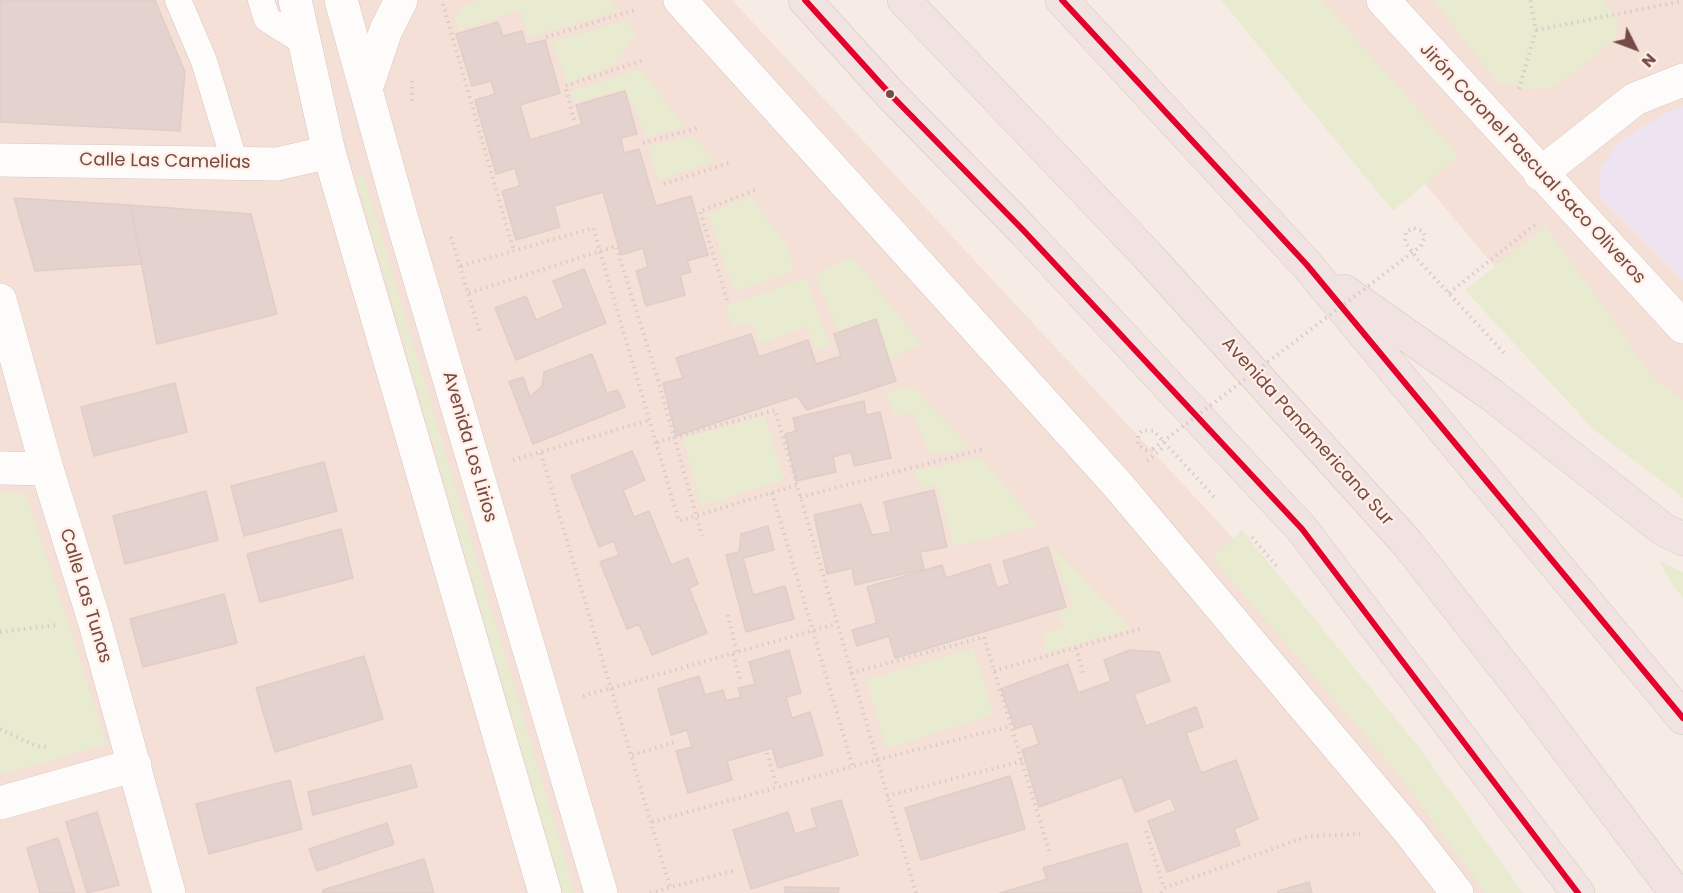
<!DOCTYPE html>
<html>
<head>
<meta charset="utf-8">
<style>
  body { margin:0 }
  #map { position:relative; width:1683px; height:893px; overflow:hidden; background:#f7ece5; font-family:Poppins,sans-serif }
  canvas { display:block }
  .north { position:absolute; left:1605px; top:18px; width:60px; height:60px; -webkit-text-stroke:4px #ffefe6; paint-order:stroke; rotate:132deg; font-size:16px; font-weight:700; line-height:24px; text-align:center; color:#754b45 }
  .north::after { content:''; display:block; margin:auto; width:21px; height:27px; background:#754b45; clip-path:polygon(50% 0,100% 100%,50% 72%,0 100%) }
</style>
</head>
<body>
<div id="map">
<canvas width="1683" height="893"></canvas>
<div class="north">N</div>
</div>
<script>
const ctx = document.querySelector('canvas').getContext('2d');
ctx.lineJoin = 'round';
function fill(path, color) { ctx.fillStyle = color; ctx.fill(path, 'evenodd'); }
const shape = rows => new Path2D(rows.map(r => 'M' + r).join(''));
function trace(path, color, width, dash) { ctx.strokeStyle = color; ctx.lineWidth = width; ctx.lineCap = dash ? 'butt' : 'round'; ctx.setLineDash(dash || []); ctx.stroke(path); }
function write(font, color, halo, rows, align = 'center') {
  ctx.font = font + ' Poppins,sans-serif'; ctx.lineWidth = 4.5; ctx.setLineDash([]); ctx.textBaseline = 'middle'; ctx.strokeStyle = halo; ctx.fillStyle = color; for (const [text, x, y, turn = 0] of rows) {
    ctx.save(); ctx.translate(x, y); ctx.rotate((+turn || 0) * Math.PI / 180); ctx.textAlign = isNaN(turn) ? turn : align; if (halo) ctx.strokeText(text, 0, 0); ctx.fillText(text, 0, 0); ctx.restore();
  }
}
const residential = shape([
  [0,0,732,0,1261,568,1502,893,0,893],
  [1271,0,1683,0,1683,452,1612,407]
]);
const education = shape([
  [1683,106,1683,280,1599,197,1601,166,1621,140,1668,112]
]);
const green = shape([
  [479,0,609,0,620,11,529,37,520,10,459,30,454,19,465,6],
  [1221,0,1322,0,1459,156,1393,211],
  [1433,0,1604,0,1617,19,1616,39,1554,87,1532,90,1498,82],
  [627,20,636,36,614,65,567,83,552,42],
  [641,69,684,127,647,137,625,89,574,103,571,91],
  [693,136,716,161,659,180,647,147],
  [363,174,575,893,563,893,356,177],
  [750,196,788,246,794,271,734,292,708,214],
  [1546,226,1655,380,1683,399,1683,498,1593,429,1465,290],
  [852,256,921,344,888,359,876,319,839,332,815,275],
  [806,278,830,346,815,349,807,326,759,344,752,323,733,327,726,306],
  [913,387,971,448,930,455,913,412,895,416,886,392],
  [765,416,784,480,702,505,682,438],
  [981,458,1038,525,954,547,937,485,920,488,914,471],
  [0,492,26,493,107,744,0,775],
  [1242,530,1418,746,1523,893,1486,893,1395,770,1212,558],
  [1051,546,1131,628,1045,653,1043,634,1064,626,1058,613,1073,607],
  [1660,561,1683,572,1683,598,1669,580],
  [973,648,994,715,886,748,866,680]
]);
const building = shape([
  [0,0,155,0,185,72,180,131,0,122,0,0],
  [498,22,503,36,522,31,526,45,545,40,560,93,520,105,530,140,582,124,576,105,625,91,637,134,621,138,624,153,639,149,656,206,691,196,708,255,687,261,691,272,680,275,685,295,646,306,636,271,648,267,643,248,621,255,603,192,554,206,560,227,516,240,502,191,520,186,515,168,496,174,475,100,495,94,491,81,472,86,456,34,498,22],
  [14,198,130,205,142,264,35,271,14,198],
  [130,205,251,214,277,314,157,344,130,205],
  [584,269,606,323,516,360,495,308,526,296,536,320,564,308,553,281,584,269],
  [876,319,896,381,807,410,797,396,676,436,663,383,683,378,676,358,751,334,759,357,808,340,816,364,841,356,834,334,876,319],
  [592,354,607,393,618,390,625,407,533,444,509,382,523,377,530,397,542,386,544,372,592,354],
  [175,383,187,432,94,456,81,407,175,383],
  [864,401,866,415,880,412,891,458,854,466,851,452,833,457,836,472,796,481,785,434,796,431,793,418,864,401],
  [632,451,645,480,623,490,634,517,649,511,671,565,688,558,698,584,689,588,707,633,652,655,639,624,627,629,600,562,619,555,614,541,599,547,571,476,632,451],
  [324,462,337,511,244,536,231,486,324,462],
  [934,490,947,547,920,552,924,569,855,585,852,568,827,574,814,515,861,504,872,535,891,532,884,502,934,490],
  [206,491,218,540,125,564,113,516,206,491],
  [768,526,774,550,743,558,753,595,785,586,794,619,746,632,726,555,739,552,741,534,768,526],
  [341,529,353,578,260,602,247,554,341,529],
  [1048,547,1066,607,895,658,889,636,857,646,852,630,877,623,867,587,942,565,946,578,990,564,997,588,1010,584,1003,561,1048,547],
  [224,594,237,643,143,667,130,619,224,594],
  [789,650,801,693,786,697,792,718,810,712,823,755,778,768,772,748,727,761,732,780,688,793,676,751,692,747,687,730,671,735,658,689,699,676,705,695,723,690,726,701,741,697,738,688,755,684,749,662,789,650],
  [1130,650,1159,652,1170,681,1134,694,1146,726,1196,707,1203,727,1186,733,1201,773,1236,760,1258,819,1234,829,1240,845,1167,872,1148,821,1176,811,1171,798,1135,812,1122,777,1039,807,1022,750,1039,744,1032,723,1015,729,1001,689,1068,664,1078,693,1111,681,1104,660,1130,650],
  [364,656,383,719,275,752,256,688,364,656],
  [411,765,417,787,313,815,308,792,411,765],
  [1010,776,1025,829,921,860,905,808,1010,776],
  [290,780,302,829,209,854,196,804,290,780],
  [841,800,858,855,751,889,733,830,788,812,795,834,817,827,811,809,841,800],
  [97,812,119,885,87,893,66,822,97,812],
  [387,823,394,844,317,871,309,849,387,823],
  [58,838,75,893,40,893,27,848,58,838],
  [1127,843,1142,893,1000,893,1047,879,1043,868,1127,843],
  [424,859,434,893,323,893,323,890,424,859],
  [1309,882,1312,893,1278,893,1278,891,1309,882],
  [785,887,839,888,838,893,785,893,785,887]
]);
const path = shape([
  [443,4,514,252],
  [1536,30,1683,1],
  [546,37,635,10],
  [412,81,412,103],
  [1519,89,1536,30,1530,0],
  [574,120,565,86,644,60],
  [643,143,701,127],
  [664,184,732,162],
  [451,237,480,333],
  [1421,246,1425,237,1423,231,1413,228,1406,232,1405,242,1418,260,1504,353],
  [461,266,593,228,679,521,797,485],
  [469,293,616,246,656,373,702,536],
  [1449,293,1536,224],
  [727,300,700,211,756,190],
  [657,442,775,410,916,893],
  [1153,449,1146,450,1138,445,1138,435,1143,430,1154,431,1216,499],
  [541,453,670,887],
  [513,460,650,420],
  [1147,461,1165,446],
  [772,493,853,767],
  [800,497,984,449],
  [1252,537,1278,568],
  [728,615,737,653],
  [0,632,56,625],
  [1076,648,1084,677],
  [733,654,741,682],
  [994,671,1140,629],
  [851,673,984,637,1050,854],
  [583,696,836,624],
  [0,729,36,746,49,747],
  [767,753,777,787],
  [632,755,675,742],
  [887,796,1022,761],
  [652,822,876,760,1011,726],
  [1146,831,1164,888],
  [650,893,736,870],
  [1161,893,1164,888,1308,836,1360,834]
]);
const lane = shape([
  [178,0,204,61,235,163],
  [261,0,267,19,307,44]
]);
const street = shape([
  [680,0,1117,484,1409,831,1457,893],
  [1383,0,1683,327],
  [0,160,277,164,329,152],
  [1540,174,1635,99,1683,80],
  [0,300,47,469,94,620,169,893],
  [0,468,47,469],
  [0,803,135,765]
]);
const secondary = shape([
  [295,0,329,152,545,893],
  [341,0,401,216,601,893],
  [366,89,386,30,401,0]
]);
const highway = shape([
  [805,0,890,94,1024,231,1302,529,1578,893],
  [904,0,1146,254,1408,544,1534,705,1676,893],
  [1062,0,1307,265,1683,718],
  [1344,291,1492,395,1664,530,1683,539]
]);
const pathBridge = shape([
  [1153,449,1421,246]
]);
const bus1 = shape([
  [805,0,890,94,1024,231,1302,529,1578,893],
  [1062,0,1307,265,1683,718]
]);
const markers = [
  [890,94,5,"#754b45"]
];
const streetNames = [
  ["Calle Las Camelias",165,162,1],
  ["Jirón Coronel Pascual Saco Oliveros",1532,164,47],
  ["Avenida Panamericana Sur",1307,432,48],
  ["Avenida Los Lirios",469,447,74],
  ["Calle Las Tunas",85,596,73]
];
fill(residential, '#f4e0d6');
fill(education, '#eee3f0');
fill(green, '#e8ebcf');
fill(building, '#e3d2cd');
trace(building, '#e0cdc7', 1.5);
trace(lane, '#d8c8c4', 27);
trace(street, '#d8c8c4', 34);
trace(secondary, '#d7c7c2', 34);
trace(highway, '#d5c6c2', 34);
trace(path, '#d8cbc8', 4, [1.5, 4.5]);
trace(lane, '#fefcfb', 26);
trace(street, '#fefcfb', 33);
trace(secondary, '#fefcfb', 33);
trace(highway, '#f1e3e2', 33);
trace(pathBridge, '#d8cbc8', 4, [1.5, 4.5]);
trace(bus1, '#e4002b', 6);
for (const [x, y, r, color] of markers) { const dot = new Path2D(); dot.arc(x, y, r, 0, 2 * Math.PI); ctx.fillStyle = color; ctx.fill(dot); trace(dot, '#ffefe6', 2); }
write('18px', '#754b45', '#ffefe6', streetNames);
</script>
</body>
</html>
